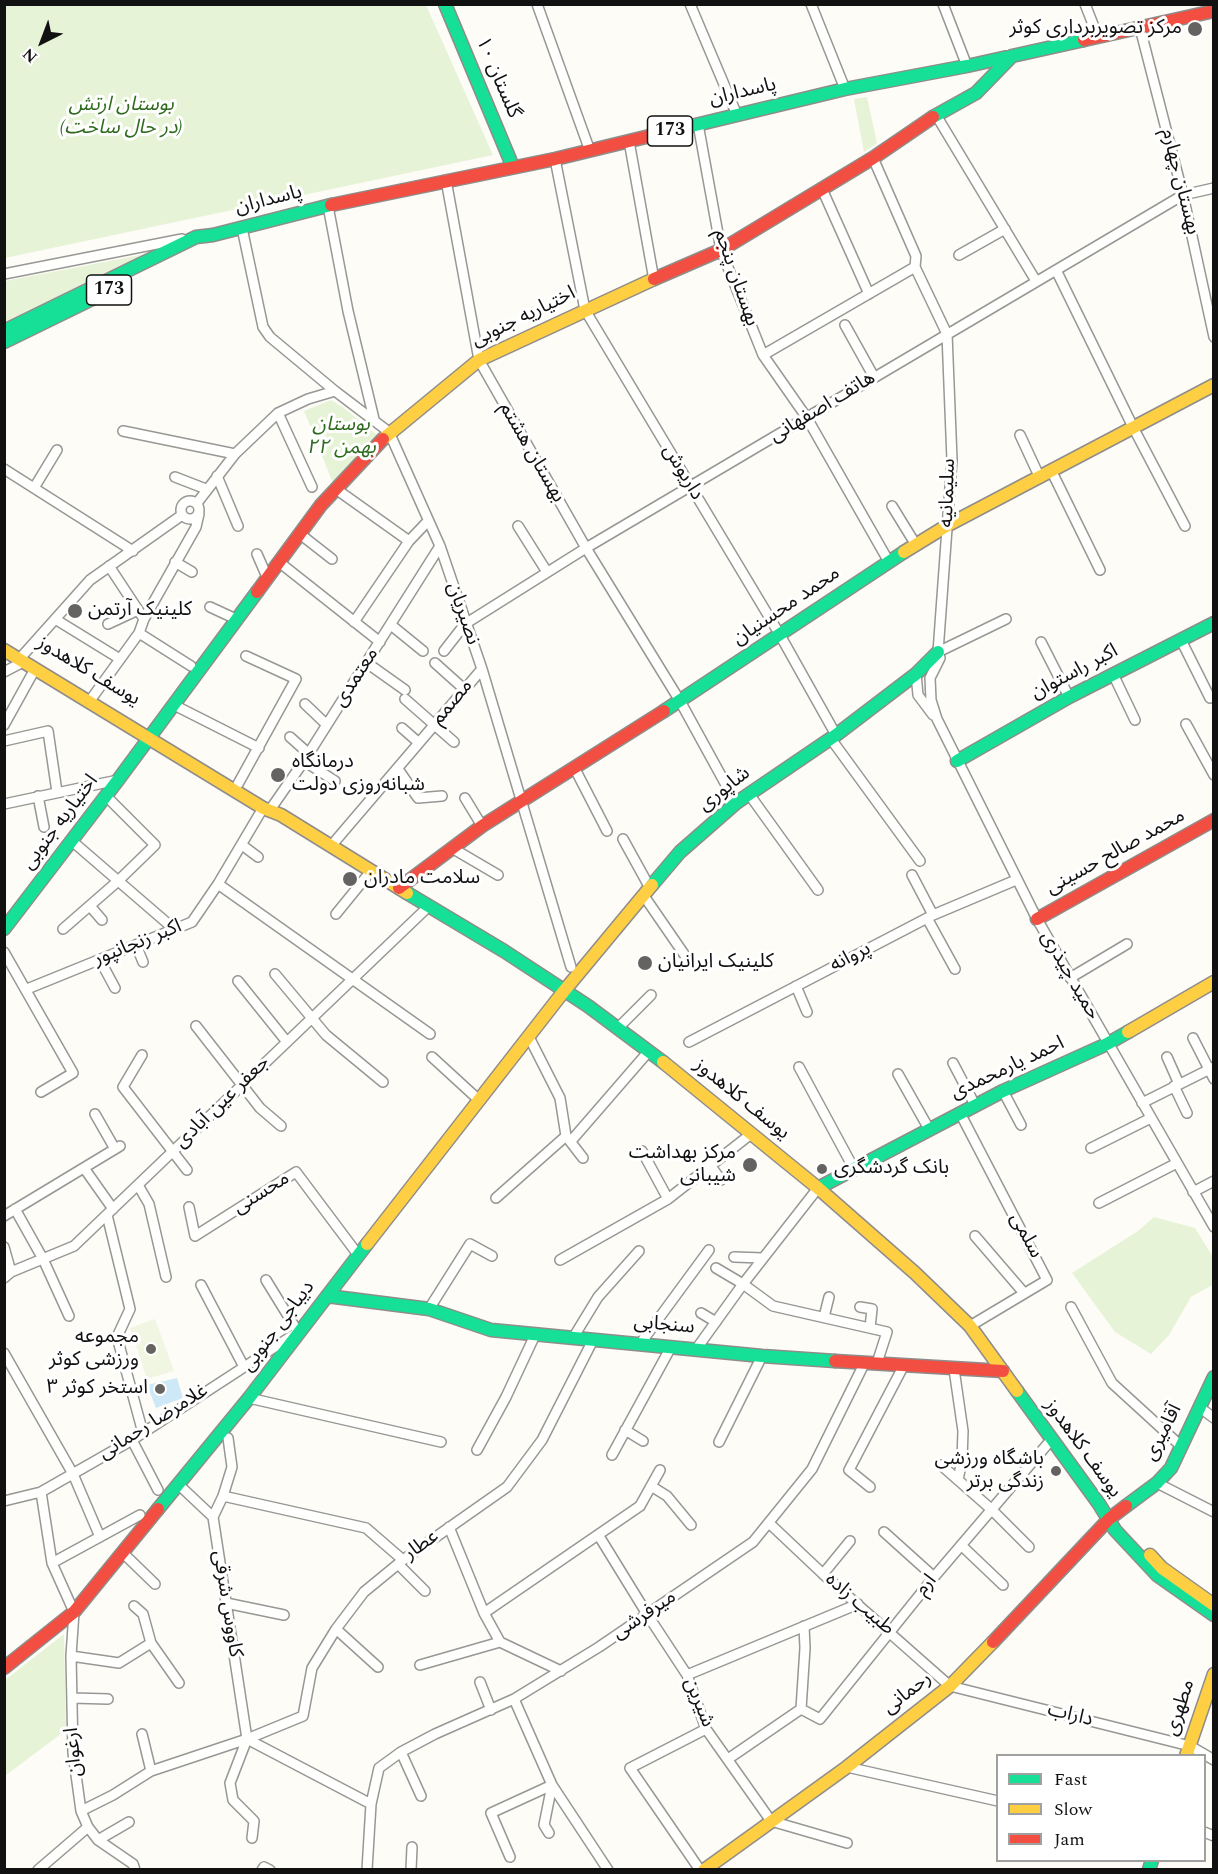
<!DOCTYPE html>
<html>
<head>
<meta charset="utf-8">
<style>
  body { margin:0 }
  #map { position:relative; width:1218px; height:1874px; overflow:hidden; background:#fdfcf7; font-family:Spectral,serif }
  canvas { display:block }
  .frame { position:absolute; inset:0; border:6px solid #111; pointer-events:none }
  .legend { position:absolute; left:996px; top:1754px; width:210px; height:108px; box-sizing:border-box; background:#fff; border:2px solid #a0a0a0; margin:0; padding:8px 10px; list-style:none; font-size:18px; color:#111 }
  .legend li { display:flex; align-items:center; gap:12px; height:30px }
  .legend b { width:30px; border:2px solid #a0a0a0 }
  .north { position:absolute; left:12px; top:12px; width:60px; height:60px; -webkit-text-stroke:4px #fff; paint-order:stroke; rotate:222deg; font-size:16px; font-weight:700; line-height:24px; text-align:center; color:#111 }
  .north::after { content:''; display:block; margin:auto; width:21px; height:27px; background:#111; clip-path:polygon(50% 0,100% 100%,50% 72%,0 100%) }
</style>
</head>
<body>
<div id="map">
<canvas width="1218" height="1874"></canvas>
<div class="frame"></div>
<ul class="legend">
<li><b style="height:8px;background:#16e098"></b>Fast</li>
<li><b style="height:8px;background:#ffcf43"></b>Slow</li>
<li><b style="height:8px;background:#f24e42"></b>Jam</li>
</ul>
<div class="north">N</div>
</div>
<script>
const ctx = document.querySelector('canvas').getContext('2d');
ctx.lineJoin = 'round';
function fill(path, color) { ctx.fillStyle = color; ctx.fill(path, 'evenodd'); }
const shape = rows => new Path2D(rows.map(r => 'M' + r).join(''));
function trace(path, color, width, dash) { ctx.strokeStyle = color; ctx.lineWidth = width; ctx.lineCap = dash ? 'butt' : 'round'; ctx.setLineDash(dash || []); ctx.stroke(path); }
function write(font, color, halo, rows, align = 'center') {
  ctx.font = font + ' Spectral,"Noto Sans Arabic",serif'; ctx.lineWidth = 6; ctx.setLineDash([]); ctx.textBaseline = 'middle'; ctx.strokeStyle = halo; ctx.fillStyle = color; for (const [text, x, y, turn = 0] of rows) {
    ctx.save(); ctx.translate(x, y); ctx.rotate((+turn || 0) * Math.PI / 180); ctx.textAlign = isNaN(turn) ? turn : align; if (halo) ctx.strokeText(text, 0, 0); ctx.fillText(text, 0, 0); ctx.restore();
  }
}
const green = shape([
  [4,5,426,5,493,155,5,258],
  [867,97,877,143,864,152,854,99],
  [151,253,5,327,5,281],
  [331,400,344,408,377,435,333,483,304,411],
  [1154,1217,1195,1228,1213,1257,1214,1284,1191,1297,1169,1335,1151,1354,1115,1332,1072,1273,1138,1231],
  [64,1634,66,1730,5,1776,5,1680]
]);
const pitch = shape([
  [155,1319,174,1371,147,1379,130,1328]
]);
const water = shape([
  [177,1378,183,1398,156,1408,147,1385]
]);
const street = shape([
  [537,4,590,151],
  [690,4,737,115],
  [811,4,845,89],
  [943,4,967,66],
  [1085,4,1098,37],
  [1140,28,1183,195,1214,337],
  [936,115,1036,281],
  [698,124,721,250,763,355,807,418,889,562],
  [629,141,654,280],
  [873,158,916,256,915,267,947,334,952,460,938,652,940,658,930,678,931,700,937,719,1037,919,1214,1227],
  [555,159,585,310,780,635,836,735],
  [446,180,479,360,586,548,680,701,736,803],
  [822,189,869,294],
  [328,206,348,311,374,419],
  [242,228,263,327,270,337,335,391,389,432,440,546,482,669,571,967],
  [959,255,1005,229],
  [1056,270,1134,429,1185,526],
  [4,274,182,239],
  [845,325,874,377],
  [763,355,915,267],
  [278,413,312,487],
  [123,431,235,454],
  [1020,435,1040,478],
  [4,469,133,551],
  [1052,472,1100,570],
  [217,476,238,526],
  [175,477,206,489],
  [34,488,57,450],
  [336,489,409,541],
  '181 510a9 9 0 1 1 18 0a9 9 0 1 1-18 0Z',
  [197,503,235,454,278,413,308,399,335,391],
  [892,506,916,545],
  [518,526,547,572],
  [300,534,332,559],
  [257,554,267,577],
  [175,562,192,572],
  [279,562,380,642],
  [109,566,144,619],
  [210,607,236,619],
  [55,619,120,659],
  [354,622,409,541,428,521],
  [108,624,138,610],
  [391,625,423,651],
  [139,633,191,666],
  [1181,640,1210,698],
  [1041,642,1069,697],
  [444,651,465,624,586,548,1183,195,1214,188],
  [938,652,1006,619],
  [23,655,90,580,182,515],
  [367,663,405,690],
  [435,663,464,689],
  [4,672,23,662],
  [916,674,918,695,933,715],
  [1113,674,1135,720],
  [405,699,454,742],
  [89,702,139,633,144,619,196,527,199,514],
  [305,704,327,725],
  [174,705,259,748],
  [1186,724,1214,775],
  [4,725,35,669],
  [402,728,419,743],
  [290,737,309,754],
  [831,739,920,861],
  [4,741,48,731,57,792],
  [304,761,335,781],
  [398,769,418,798,442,796],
  [575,769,607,831],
  [238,784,296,679,246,656],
  [749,794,818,890],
  [38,796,44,827],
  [465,798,482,826],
  [4,804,118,780],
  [272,807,304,761,440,546],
  [623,839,650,888],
  [72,841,174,929],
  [242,845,258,857],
  [331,846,482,669],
  [452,848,498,875],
  [912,875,933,915],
  [218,884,430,1034],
  [644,896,686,957],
  [90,906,102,920],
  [336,914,371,871],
  [927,918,955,969],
  [63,929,118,881,155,845,106,796],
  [136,945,143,962],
  [4,952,73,1073,41,1092],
  [100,960,115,988],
  [275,974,326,1035,383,1082],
  [1070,978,1127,944],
  [238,981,287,1042],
  [796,986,807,1012],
  [27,989,192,922,218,884,263,808],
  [196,1026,260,1108,281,1126],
  [618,1028,651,995],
  [529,1037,560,1098,566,1136,583,1158],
  [1193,1038,1214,1079],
  [689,1042,933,915,1016,880],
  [142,1055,123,1087,187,1170],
  [432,1057,480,1101],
  [1167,1057,1179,1084],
  [953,1063,975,1105],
  [799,1067,854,1169],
  [898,1074,929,1129],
  [1174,1086,1187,1113],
  [1003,1091,1021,1125],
  [1142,1103,1214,1067],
  [960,1113,1047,1280,970,1326],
  [95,1114,115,1149],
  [571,1141,649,1051],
  [1091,1148,1151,1118],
  [642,1151,668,1199],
  [710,1165,721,1180],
  [84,1168,113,1209],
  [138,1185,149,1204,166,1277],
  [1193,1192,1214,1181],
  [496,1198,566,1136],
  [1099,1203,1177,1163],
  [189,1207,195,1236,296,1172,359,1256],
  [15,1209,43,1259,69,1316],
  [107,1215,130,1309,117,1337,143,1433],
  [4,1216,120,1146],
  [975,1236,1024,1293],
  [4,1247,11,1272],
  [734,1257,763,1258],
  [560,1260,668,1199,751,1134],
  [716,1268,743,1284,773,1306,887,1332,877,1363],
  [4,1278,11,1272,74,1246,429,906],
  [201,1285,244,1367],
  [860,1307,872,1309,870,1328],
  [1071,1307,1112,1383,1182,1447],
  [429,1309,470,1244,492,1256],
  [701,1313,716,1322],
  [824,1317,829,1297],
  [573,1338,598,1297,639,1251],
  [640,1344,709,1250],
  [697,1348,743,1284,818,1188],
  [4,1353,73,1474,100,1537],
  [954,1369,963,1431,962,1460,958,1480],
  [249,1398,441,1442],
  [1199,1407,1214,1418],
  [625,1430,643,1441],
  [132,1440,158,1490],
  [719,1442,762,1356],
  [477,1450,506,1397,535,1335],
  [612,1455,671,1347],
  [941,1465,991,1509,1029,1547],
  [1157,1483,1214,1512],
  [178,1484,213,1517,247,1739],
  [651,1486,667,1496,691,1525],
  [870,1487,849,1470,904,1365],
  [41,1492,52,1563,74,1612,71,1656,73,1753,81,1811,88,1827,98,1840,133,1864,135,1870],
  [223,1496,366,1528,403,1560],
  [4,1501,41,1492,132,1440,298,1332,266,1280],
  [213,1517,223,1496,232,1467,228,1438],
  [769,1523,823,1574,950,1686,1190,1746,1214,1760],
  [449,1527,484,1613,500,1642,561,1671],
  [884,1532,934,1577],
  [599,1536,647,1614,687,1675,706,1729,771,1821,847,1843],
  [961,1545,1003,1585],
  [122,1552,155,1584],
  [52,1563,140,1515],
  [398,1564,425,1591],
  [823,1574,850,1541],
  [226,1603,284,1615],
  [134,1606,143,1614,151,1643,179,1683],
  [484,1613,640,1506,660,1470],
  [336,1629,378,1667],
  [71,1656,119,1663,151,1643],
  [420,1665,500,1642],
  [687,1675,858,1604],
  [480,1682,491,1710],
  [72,1698,108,1699],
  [514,1699,552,1785,608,1870],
  [801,1709,820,1719,934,1577,1051,1440],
  [801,1709,805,1648,804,1626],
  [142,1734,151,1771],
  [247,1739,371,1804],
  [247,1739,230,1783,233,1800,254,1821,252,1838],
  [401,1752,421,1796],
  [728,1759,801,1709],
  [847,1767,998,1801],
  [81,1811,113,1795,151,1771,247,1739,303,1716,312,1668,336,1629,364,1592,403,1560,507,1487,542,1440,593,1340],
  [1204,1832,1214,1836],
  [549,1833,544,1825,552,1785],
  [98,1840,129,1822],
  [510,1857,491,1813,552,1785],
  [38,1870,88,1827],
  [262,1870,264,1867,270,1870],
  [367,1870,371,1804,379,1768,401,1752,435,1734,514,1699,599,1647,753,1542,812,1469,865,1362],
  [411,1870,412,1847],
  [700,1870,630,1768,706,1729]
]);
const fast = shape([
  [445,4,513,167],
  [933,117,976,93,1012,56],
  [654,135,845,89,967,66,1084,40],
  [4,331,196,237,213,235,331,205],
  [4,342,92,299],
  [664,711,904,552],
  [957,761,1069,697,1214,623],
  [652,885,680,852,736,803,836,735,916,674,938,652],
  [407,893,504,951,588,1006,663,1062],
  [4,929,118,780,257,592],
  [818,1188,1003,1091,1107,1044,1128,1032],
  [327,1296,429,1309,491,1330,762,1356,835,1361],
  [1017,1391,1099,1504,1115,1530,1157,1575,1214,1615],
  [1126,1506,1157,1483,1171,1468,1214,1377],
  [158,1509,249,1398,367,1244],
  [1149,1870,1152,1860]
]);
const slow = shape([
  [383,439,479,360,654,279],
  [904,552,948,525,1214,385],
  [4,650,263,808,281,815,407,893],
  [1128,1032,1214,982],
  [663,1062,818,1188,915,1273,970,1326,1017,1391],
  [367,1244,564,991,652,885],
  [1150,1555,1162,1568,1214,1605],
  [1186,1756,1214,1674],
  [704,1870,847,1767,950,1686,993,1642]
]);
const jam = shape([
  [1084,40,1214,11],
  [331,205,555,159,654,135],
  [654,279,721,250,873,158,933,117],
  [257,592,321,505,383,439],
  [399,888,482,826,664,711],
  [1037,919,1214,820],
  [835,1361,1003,1371],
  [993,1642,1109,1519,1126,1506],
  [4,1668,74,1612,158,1509]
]);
const markers = [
  [1195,29,8,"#646362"],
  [75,611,8,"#646362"],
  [278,775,8,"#646362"],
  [350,879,8,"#646362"],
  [645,963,8,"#646362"],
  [750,1165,8,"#646362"],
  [822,1169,6,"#646362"],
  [151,1349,6,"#646362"],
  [160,1389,6,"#646362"],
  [1056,1471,6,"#646362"]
];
const shields = [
  [670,131,45],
  [109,290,45]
];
const shieldNames = [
  ["173",670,131],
  ["173",109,290]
];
const poiNames = [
  ["مرکز تصویربرداری کوثر",1182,29],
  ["کلینیک آرتمن",88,611,"left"],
  ["درمانگاه",292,763,"left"],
  ["شبانه‌روزی دولت",292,786,"left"],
  ["سلامت مادران",364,879,"left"],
  ["کلینیک ایرانیان",658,963,"left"],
  ["مرکز بهداشت",736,1154],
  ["شیبانی",736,1177],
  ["بانک گردشگری",834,1169,"left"],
  ["مجموعه",139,1338],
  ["ورزشی کوثر",139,1361],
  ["استخر کوثر ۳",148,1389],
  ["باشگاه ورزشی",1044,1460],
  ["زندگی برتر",1044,1483]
];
const streetNames = [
  ["گلستان ۱۰",497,78,67],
  ["پاسداران",743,93,-13],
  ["بهستان چهارم",1179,182,76],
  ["پاسداران",269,201,-14],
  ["بهستان پنجم",735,278,71],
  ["اختیاریه جنوبی",524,318,-26],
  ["هاتف اصفهانی",823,408,-31],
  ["بهستان هشتم",531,453,60],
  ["داریوش",682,473,59],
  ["سلیمانیه",949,493,-88],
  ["محمد محسنیان",787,607,-34],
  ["نصیریان",462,614,71],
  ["یوسف کلاهدوز",88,672,31],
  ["اکبر راستوان",1075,673,-28],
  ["معتمدی",357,678,-57],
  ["مصمم",453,703,-50],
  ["شاپوری",725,790,-38],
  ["اختیاریه جنوبی",61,823,-53],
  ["محمد صالح حسینی",1116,853,-29],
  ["اکبر زنجانپور",138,944,-22],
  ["پروانه",851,958,-27],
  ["حمید چیذری",1069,976,60],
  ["احمد یارمحمدی",1008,1069,-25],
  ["یوسف کلاهدوز",741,1100,39],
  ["جعفر عین آبادی",223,1103,-44],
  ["محسنی",262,1194,-32],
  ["سلمی",1025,1236,62],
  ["سنجابی",664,1326,5],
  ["دیباجی جنوبی",279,1327,-53],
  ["غلامرضا رحمانی",154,1423,-32],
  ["آقامیری",1164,1433,-63],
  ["یوسف کلاهدوز",1082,1449,54],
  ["عطار",422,1546,-35],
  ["ارم",927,1586,-51],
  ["کاووس شرقی",226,1604,81],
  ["طبیب زاده",859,1605,41],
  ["میرفرشی",645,1616,-34],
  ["رحمانی",908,1694,-38],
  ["شیرین",698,1703,68],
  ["مطهری",1181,1708,-72],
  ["داراب",1070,1716,14],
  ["ارغوان",75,1752,-95]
];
const parkNames = [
  ["بوستان ارتش",121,106],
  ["(در حال ساخت)",121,129],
  ["بوستان",341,426],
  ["۲۲ بهمن",341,449]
];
fill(green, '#e7f3d7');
fill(pitch, '#f0f6e1');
fill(water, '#cde8f7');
trace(street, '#979795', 12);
trace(fast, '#8e8d8b', 15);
trace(slow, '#8e8d8b', 15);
trace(jam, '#8e8d8b', 15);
trace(street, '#fffffe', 9);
trace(fast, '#16e098', 12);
trace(slow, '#ffcf43', 12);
trace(jam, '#f24e42', 12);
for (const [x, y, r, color] of markers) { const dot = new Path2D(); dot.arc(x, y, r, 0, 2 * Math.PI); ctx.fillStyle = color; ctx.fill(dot); trace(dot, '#fff', 2); }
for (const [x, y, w] of shields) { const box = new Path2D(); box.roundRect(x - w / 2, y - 15, w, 30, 4.5); ctx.fillStyle = '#fff'; ctx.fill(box); trace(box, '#111', 1.5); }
write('bold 18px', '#111', null, shieldNames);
write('20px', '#111', '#fff', poiNames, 'right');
write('20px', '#111', '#fff', streetNames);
write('italic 20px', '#2f6b1f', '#fff', parkNames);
</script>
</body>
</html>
